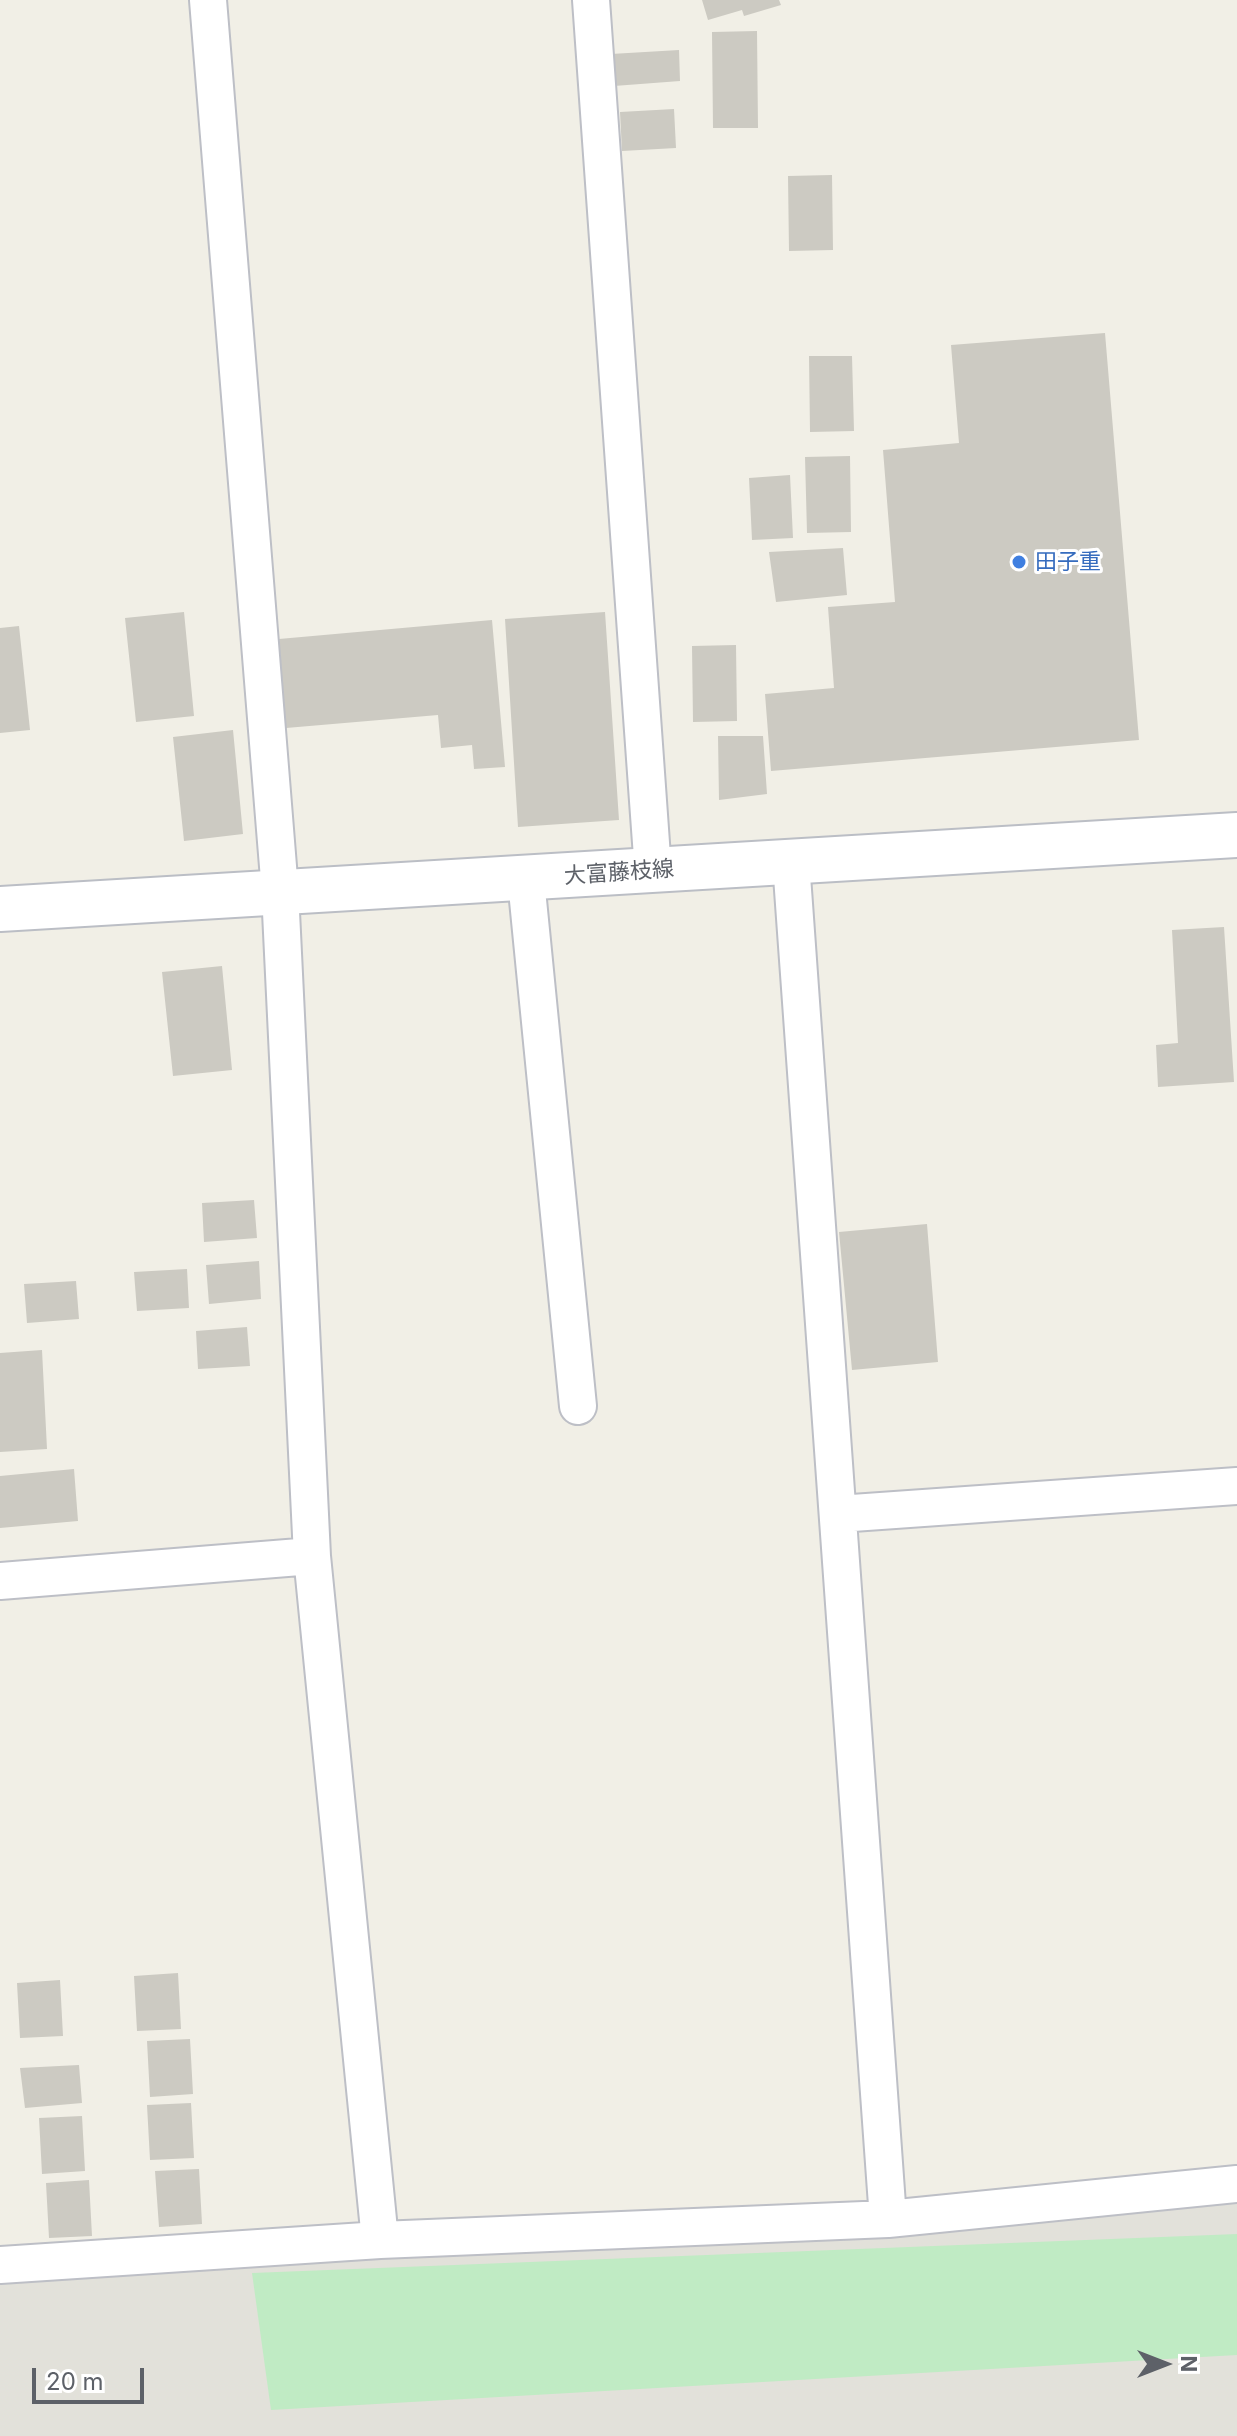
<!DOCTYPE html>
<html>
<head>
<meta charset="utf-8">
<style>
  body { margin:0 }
  #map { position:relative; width:1237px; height:2436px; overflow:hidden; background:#f1efe6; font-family:Inter,sans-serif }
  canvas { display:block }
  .north { position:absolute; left:1125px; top:2324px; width:80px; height:80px; -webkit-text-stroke:6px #fff; paint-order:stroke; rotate:90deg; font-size:22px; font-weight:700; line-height:32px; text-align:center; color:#5d6168 }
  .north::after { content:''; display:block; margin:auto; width:28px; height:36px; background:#5d6168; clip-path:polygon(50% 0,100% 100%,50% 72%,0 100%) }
  .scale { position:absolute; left:32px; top:2368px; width:112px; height:36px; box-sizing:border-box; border:4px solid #5d6168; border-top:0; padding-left:10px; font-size:24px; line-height:28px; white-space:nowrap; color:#5d6168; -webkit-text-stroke:6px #fff; paint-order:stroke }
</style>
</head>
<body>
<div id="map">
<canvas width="1237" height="2436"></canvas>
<div class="north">N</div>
<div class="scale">20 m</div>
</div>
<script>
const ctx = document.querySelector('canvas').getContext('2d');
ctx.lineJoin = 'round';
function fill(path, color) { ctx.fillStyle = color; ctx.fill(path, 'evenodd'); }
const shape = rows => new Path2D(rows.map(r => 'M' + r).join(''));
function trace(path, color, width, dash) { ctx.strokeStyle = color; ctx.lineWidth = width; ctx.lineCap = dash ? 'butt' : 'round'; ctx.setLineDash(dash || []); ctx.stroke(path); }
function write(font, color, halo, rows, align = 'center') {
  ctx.font = font + ' Inter,"Noto Sans JP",sans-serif'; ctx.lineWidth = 6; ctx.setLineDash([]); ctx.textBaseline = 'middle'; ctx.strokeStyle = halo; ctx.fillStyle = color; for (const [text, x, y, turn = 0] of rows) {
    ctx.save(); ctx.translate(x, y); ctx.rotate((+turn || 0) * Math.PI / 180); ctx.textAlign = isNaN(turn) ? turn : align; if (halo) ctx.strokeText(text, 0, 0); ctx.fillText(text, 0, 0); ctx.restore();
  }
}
const industrial = shape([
  [1237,2195,1237,2436,0,2436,0,2284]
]);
const green = shape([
  [1237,2234,1237,2355,271,2410,252,2273]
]);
const building = shape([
  [702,0,779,0,781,5,744,16,742,10,708,20],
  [757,31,758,128,713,128,712,32],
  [679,50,680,81,614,86,611,54],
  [674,109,676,148,622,151,620,112],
  [832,175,833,250,789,251,788,176],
  [1105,333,1139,740,771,771,765,694,834,688,828,607,895,602,883,450,959,443,951,345],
  [809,356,852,356,854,431,810,432],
  [850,456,851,532,807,533,805,457],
  [790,475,793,538,752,540,749,478],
  [843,548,847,595,776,602,769,552],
  [184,612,194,716,136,722,125,618],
  [605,612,619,820,518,827,505,619],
  [492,620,505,767,474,769,472,745,441,748,438,715,286,728,279,639],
  [19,626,30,730,0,733,0,628],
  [736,645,737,721,693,722,692,646],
  [233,730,243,834,184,841,173,737],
  [718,736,763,736,767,794,719,800],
  [1224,927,1234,1082,1158,1087,1156,1045,1178,1043,1172,930],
  [222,966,232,1070,173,1076,162,972],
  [254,1200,257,1238,204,1242,202,1203],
  [927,1224,938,1362,852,1370,839,1232],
  [259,1261,261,1299,209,1304,206,1265],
  [187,1269,189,1308,137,1311,134,1272],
  [76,1281,79,1319,27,1323,24,1284],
  [247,1327,250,1366,198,1369,196,1331],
  [42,1350,47,1449,0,1452,0,1353],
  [74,1469,78,1521,0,1528,0,1476],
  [178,1973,181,2029,137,2031,134,1976],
  [60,1980,63,2036,20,2038,17,1983],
  [190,2039,193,2094,150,2097,147,2041],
  [79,2065,82,2103,25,2108,20,2068],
  [191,2103,194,2158,150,2160,147,2105],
  [82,2116,85,2171,42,2174,39,2118],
  [199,2169,202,2224,159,2227,155,2171],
  [89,2180,92,2236,49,2238,46,2183]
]);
const street = shape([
  [208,0,280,891,312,1556,380,2240],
  [591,0,653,871],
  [791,862,888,2219],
  [526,880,578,1406],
  [838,1514,1237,1486],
  [0,1581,312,1556],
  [0,2265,380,2240,888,2219,1237,2184]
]);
const secondary = shape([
  [0,909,1237,835]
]);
const markers = [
  [1019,562,8,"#3f7fe0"]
];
const shopNames = [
  ["田子重",1035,562]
];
const streetNames = [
  ["大富藤枝線",619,873,-4]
];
fill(industrial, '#e2e1da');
fill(green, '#c0ebc4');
fill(building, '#cccac2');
trace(street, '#bdbfc6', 40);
trace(secondary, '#bbbec5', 48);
trace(street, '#fff', 36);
trace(secondary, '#fff', 44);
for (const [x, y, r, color] of markers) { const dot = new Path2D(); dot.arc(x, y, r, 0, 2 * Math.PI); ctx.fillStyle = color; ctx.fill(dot); trace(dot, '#fff', 3); }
write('22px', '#366cbe', '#fff', shopNames, 'left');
write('22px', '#5d6168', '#fff', streetNames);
</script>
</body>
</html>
